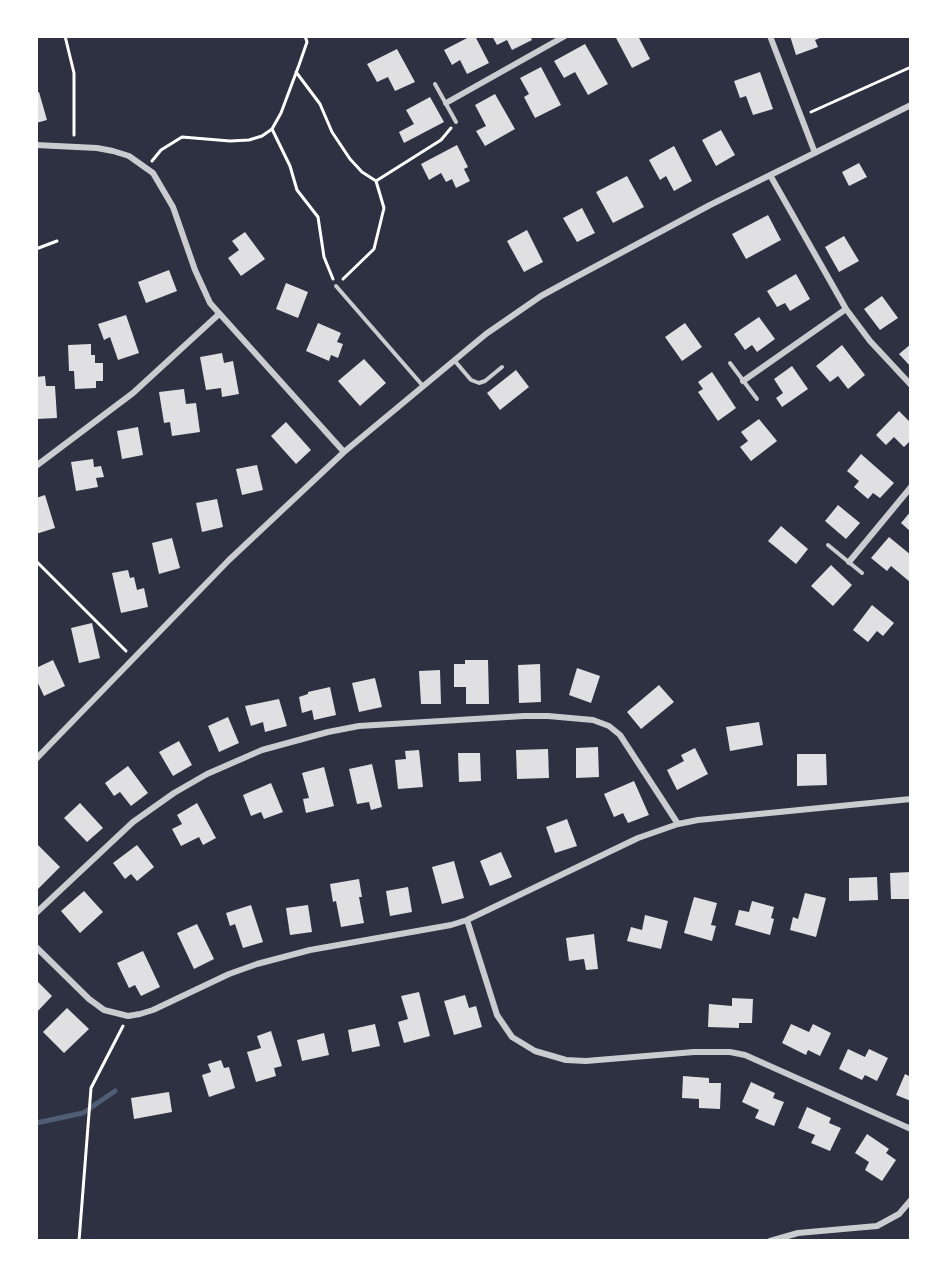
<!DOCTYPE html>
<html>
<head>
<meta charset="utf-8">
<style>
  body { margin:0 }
  #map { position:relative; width:947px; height:1277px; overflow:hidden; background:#2d3142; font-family:"DejaVu Sans",sans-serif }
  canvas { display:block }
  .frame { position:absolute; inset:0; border:38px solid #fff; pointer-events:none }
</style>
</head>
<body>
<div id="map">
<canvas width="947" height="1277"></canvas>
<div class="frame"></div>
</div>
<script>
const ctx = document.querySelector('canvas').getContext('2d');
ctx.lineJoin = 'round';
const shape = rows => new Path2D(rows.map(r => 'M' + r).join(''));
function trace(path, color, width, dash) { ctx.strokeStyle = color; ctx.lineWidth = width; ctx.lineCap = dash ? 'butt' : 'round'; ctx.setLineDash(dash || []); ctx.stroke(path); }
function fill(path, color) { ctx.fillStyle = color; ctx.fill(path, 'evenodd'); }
const stream = shape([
  [36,1123,83,1113,115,1091]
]);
const building = shape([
  [471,36,475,36,489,63,467,74,460,60,452,65,444,50],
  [492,36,530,36,532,40,512,50,507,40,497,45],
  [615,36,638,36,650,59,632,68],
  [790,36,825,36,815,40,818,47,796,55],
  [585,44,608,84,588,95,575,72,564,78,554,61],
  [397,49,415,82,395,91,388,77,377,82,367,64],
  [541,67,561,105,535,118,524,97,529,94,520,78],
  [760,72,773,109,753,115,746,96,740,98,734,81],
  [39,92,47,120,36,123,36,93],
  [495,94,515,129,485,146,476,131,486,126,475,105],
  [430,97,444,122,404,143,399,132,414,124,406,110],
  [721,130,735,155,716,166,702,140],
  [457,145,468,167,464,169,470,181,456,188,452,179,446,182,441,173,429,180,421,164],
  [674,146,692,181,674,191,666,176,660,180,649,160],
  [859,163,867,177,849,186,842,172],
  [627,176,644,207,613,223,596,192],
  [582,208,595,233,577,242,563,218],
  [768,215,781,240,746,259,732,234],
  [527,230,543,262,524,272,507,241],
  [245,232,265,259,241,276,228,258,239,250,232,241],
  [844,236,859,261,839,272,825,247],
  [169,270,177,291,146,303,138,282],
  [796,274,810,299,790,311,785,303,777,307,767,291],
  [286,283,308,292,298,318,276,309],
  [882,296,898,318,880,330,864,309],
  [126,315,139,353,118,360,110,337,104,340,98,324],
  [759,317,775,339,757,352,752,345,745,350,734,334],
  [318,323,341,333,337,342,343,344,338,358,331,355,329,361,306,351],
  [685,323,702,347,682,361,665,337],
  [91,344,91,355,95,355,95,363,103,363,103,381,96,381,96,388,75,389,74,371,69,371,68,345],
  [911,344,911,367,899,354],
  [842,345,865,375,848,389,838,376,830,382,816,366],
  [222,353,224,363,233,361,239,394,222,397,221,388,206,390,200,357],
  [364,359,386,383,360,406,338,381],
  [792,366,808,389,782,407,776,398,783,393,774,379],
  [516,370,529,387,500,410,487,393],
  [712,372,736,408,718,421,698,392,703,389,698,382],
  [45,376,46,386,55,386,57,418,36,419,36,377],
  [184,389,186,404,196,403,200,432,172,436,170,422,164,423,159,392],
  [899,411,911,423,911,440,904,447,894,437,886,445,876,435],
  [759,419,777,441,751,461,740,447,748,441,741,432],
  [286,422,311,450,296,464,271,436],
  [138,427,143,455,122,459,117,431],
  [861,454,894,483,880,498,873,493,868,499,854,487,859,481,847,471],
  [93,459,94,467,101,466,104,477,96,478,98,487,76,491,71,462],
  [257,465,263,490,242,495,236,469],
  [45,495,55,528,36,534,36,498],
  [217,499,223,527,202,532,196,503],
  [838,505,860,523,846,539,825,521],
  [911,511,911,532,901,523],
  [781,526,808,549,796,564,768,541],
  [889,537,911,555,910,582,891,566,887,571,871,558],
  [172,538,180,568,159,574,152,543],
  [831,565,852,585,833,606,811,586],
  [128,570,130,578,134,577,137,590,144,588,148,607,121,613,112,573],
  [872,605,894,623,883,636,877,631,868,642,853,630],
  [92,623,100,658,79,663,71,628],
  [53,660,65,686,44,696,36,679,36,668],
  [465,660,488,660,489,704,466,704,466,687,454,687,454,664,465,664],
  [540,664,541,702,519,703,518,665],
  [577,668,600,676,591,703,569,695],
  [440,670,441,704,421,704,419,671],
  [375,678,382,707,359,712,352,683],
  [659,685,674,702,641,729,627,712],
  [330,687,336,715,314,720,312,710,302,713,299,697,308,694,308,692],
  [279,699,287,726,265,732,263,722,251,726,245,706],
  [228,717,239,743,219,752,208,726],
  [759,722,763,745,730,751,726,727],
  [179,741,192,765,173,776,159,752],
  [598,747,599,777,576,778,576,748],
  [695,748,708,774,677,790,667,770,684,761,681,755],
  [548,749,549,778,517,779,516,750],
  [419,750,423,787,398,789,395,760,406,759,405,751],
  [458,753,480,753,481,781,459,782],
  [797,754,826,754,827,785,797,786],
  [372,764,382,807,371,810,369,802,357,804,349,769],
  [128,766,148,793,131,806,120,792,114,796,105,783],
  [324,767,334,806,306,813,303,799,309,798,302,773],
  [634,781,649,815,628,823,623,813,614,817,604,794],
  [271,783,283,812,264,819,261,812,251,816,243,795],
  [80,803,103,828,87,842,64,818],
  [197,803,216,838,203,845,199,837,181,846,172,829,182,824,177,815],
  [567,819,577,846,555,853,546,827],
  [36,843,60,867,36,891,36,878,38,876,36,873],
  [137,845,154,867,137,881,131,874,125,879,113,863],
  [501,852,512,877,490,886,480,861],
  [454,861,464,898,442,904,432,867],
  [911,872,911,899,891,899,890,873],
  [877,877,878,900,849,901,849,878],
  [359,879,362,897,359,897,364,923,341,927,336,901,333,902,330,884],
  [408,887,412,912,390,916,386,891],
  [84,891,103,912,80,933,61,911],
  [805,893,826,898,816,937,790,930,793,917,798,919],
  [694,897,717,903,711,925,716,926,712,941,684,933],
  [752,901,774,907,771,918,774,919,770,935,735,925,739,910,749,912],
  [251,905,263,942,243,948,235,924,230,926,226,913],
  [308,905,312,932,290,935,286,908],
  [645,915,668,921,661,949,627,941,631,927,642,930],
  [197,924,214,959,194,969,177,933],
  [594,934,598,969,586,970,584,959,569,961,566,938],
  [143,951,160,987,141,996,135,985,129,988,117,963],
  [36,980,52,996,36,1013],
  [419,992,430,1036,404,1043,398,1022,408,1019,401,996],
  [465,995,469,1008,476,1006,482,1027,454,1035,444,1001],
  [732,998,753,999,752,1023,739,1023,739,1028,708,1027,709,1004,732,1006],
  [67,1008,89,1029,64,1053,43,1032],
  [375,1024,380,1046,352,1052,348,1030],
  [791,1024,809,1032,813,1024,831,1033,820,1056,808,1050,806,1055,782,1043],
  [271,1031,282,1066,274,1068,276,1076,256,1082,247,1052,261,1048,257,1036],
  [324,1033,329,1055,302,1061,297,1040],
  [848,1049,865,1057,869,1049,888,1058,877,1081,865,1075,862,1080,839,1069],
  [221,1060,224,1068,229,1067,235,1088,209,1097,202,1075,211,1072,208,1064],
  [905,1074,911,1077,911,1101,896,1095],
  [683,1076,709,1078,709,1083,721,1083,720,1109,699,1108,699,1099,682,1098],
  [751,1082,775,1093,773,1098,784,1102,774,1126,755,1118,759,1110,742,1102],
  [169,1092,172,1112,134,1119,131,1098],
  [807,1107,831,1118,829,1123,841,1128,830,1151,811,1143,815,1135,798,1128],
  [867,1134,889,1149,886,1153,896,1160,882,1181,865,1170,869,1162,855,1153]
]);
const path = shape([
  [65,36,74,73,74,135],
  [296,72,320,104,332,132,350,159,362,172,376,181],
  [811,112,911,67],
  [272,129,290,166,297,190,318,217,324,257,333,279],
  [152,161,161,150,182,137,230,141,249,140,262,136,272,129,281,113,299,65,307,42,305,36],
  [36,249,57,241],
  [343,279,374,249,384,208,376,181,441,140,451,128],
  [36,561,126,651],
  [79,1241,91,1088,123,1026]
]);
const service = shape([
  [435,84,456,122],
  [336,286,423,386],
  [454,360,471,380,479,383,485,381,502,367],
  [730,363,757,399],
  [828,545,862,573]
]);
const minor = shape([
  [770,36,815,153],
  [446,103,565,36],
  [36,145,97,148,113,151,129,156,153,173,173,207,195,270,210,303,344,452],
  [770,175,846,309,870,341,911,385],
  [743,381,846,309],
  [36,466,133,393,218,315],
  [849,562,911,487],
  [36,759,229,560,344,452,486,334,541,296,574,278,710,205,911,105],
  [36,913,133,822,174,793,207,774,262,750,328,732,359,726,524,716,548,716,593,720,609,726,620,735,678,824],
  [467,920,497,1015,512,1037,535,1051,566,1060,586,1061,694,1052,730,1052,745,1055,911,1129],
  [36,947,89,999,104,1010,128,1016,140,1014,153,1010,229,974,257,964,310,950,451,925,467,920,638,838,678,824,698,820,911,799],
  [770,1241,798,1233,877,1226,899,1214,911,1200]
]);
trace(stream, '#4f5d75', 5);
fill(building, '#e0e0e3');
trace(path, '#fff', 3);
trace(service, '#caccd0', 4);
trace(minor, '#caccd0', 6);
</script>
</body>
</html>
